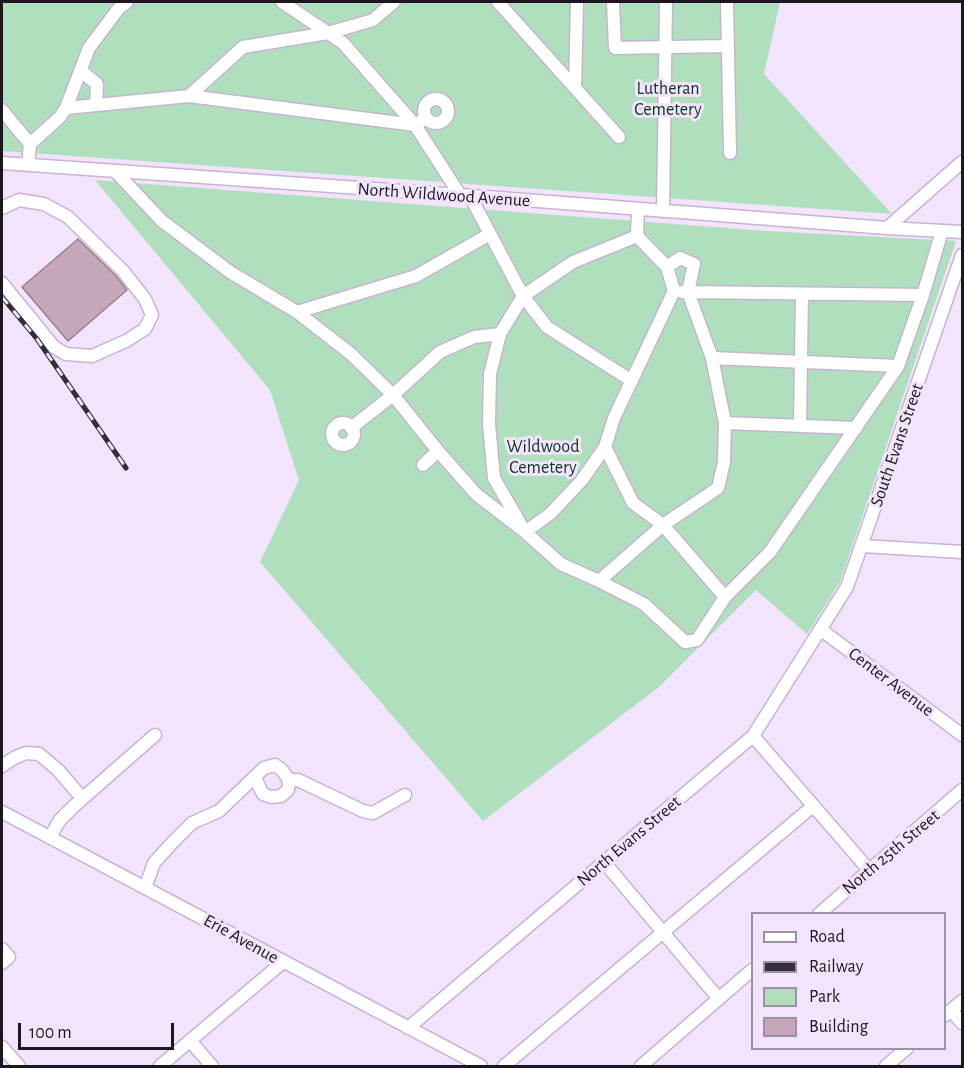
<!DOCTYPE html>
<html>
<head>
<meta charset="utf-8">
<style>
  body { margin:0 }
  #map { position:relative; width:964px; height:1068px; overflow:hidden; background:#f3e4fd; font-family:"Alegreya Sans",sans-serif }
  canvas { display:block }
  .frame { position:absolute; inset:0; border:3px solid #1d1621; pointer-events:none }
  .legend { position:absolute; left:751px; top:912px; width:195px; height:138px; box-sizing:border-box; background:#f3e4fd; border:2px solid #9d92a5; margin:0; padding:8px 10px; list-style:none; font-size:18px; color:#1d1621 }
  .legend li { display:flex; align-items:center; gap:12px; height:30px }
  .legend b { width:30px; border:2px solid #9d92a5 }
  .scale { position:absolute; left:18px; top:1023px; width:156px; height:27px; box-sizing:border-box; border:3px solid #1d1621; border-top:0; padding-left:8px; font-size:18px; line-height:21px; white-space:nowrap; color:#1d1621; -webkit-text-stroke:4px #f3e4fd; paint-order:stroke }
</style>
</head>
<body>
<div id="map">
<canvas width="964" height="1068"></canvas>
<div class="frame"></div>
<ul class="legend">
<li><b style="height:8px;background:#fff"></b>Road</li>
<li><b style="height:8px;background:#352d39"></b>Railway</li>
<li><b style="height:16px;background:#b0dfbe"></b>Park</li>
<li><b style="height:16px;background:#c6a6b9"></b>Building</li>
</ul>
<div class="scale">100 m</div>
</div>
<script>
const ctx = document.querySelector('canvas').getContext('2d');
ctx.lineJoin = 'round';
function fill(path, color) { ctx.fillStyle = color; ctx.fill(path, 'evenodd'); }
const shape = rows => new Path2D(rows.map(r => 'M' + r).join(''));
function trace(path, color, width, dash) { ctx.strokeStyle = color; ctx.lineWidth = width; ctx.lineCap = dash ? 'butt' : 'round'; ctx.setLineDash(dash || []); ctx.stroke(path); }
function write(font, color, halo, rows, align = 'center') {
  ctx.font = font + ' "Alegreya Sans",sans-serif'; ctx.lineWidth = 6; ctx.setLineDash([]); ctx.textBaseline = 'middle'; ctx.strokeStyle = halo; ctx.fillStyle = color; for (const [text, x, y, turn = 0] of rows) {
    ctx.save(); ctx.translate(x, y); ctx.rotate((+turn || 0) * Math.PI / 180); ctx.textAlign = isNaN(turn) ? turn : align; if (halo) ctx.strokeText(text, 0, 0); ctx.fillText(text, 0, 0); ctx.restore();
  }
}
const green = shape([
  [2,2,780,2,764,74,892,214,2,151],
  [95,180,767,231,956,241,840,582,807,634,756,590,659,687,483,821,260,562,299,480,270,390]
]);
const building = shape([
  [78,239,117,277,127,290,68,341,22,287,78,239]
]);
const minor = shape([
  [282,2,343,43,415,125,460,195],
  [498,2,619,137],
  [613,2,615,48,727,46],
  [727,2,730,153],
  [81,71,97,84,96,105],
  [575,88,577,2],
  [189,96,243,47,328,33,373,20,394,2],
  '424 111a12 12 0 1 1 24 0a12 12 0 1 1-24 0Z',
  [66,108,189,96,415,125,426,118],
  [2,110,30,144,28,165],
  [30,144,60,117,66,108,89,48,119,8,127,2],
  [2,163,460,195,887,228,962,232],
  [115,171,162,221,230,272,297,312,351,354,393,395,438,451,476,494,525,532,561,564,599,581,644,604,685,642,697,640,725,597,770,552,898,366,923,295,942,231],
  [470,196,523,296,547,327,632,381],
  [2,208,19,200,44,204,68,217,123,271,145,299,152,315,145,329,126,341,92,356,66,354,54,347,2,283],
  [663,211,666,2],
  [887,228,962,162],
  [637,236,667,267],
  [297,312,416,276,490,234],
  [712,358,898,366],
  [725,423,856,428],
  '332 434a11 11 0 1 1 22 0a11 11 0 1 1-22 0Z',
  [800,426,802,294],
  [351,428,393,395,440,352,474,337,500,334],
  [605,447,582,480,550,514,525,532,494,478,489,424,490,374,500,334,523,296,573,262,637,236,638,210],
  [423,465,438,451],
  [862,546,962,552],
  [599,581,663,525,718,488,724,462,725,423,712,358,688,292,682,292],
  [725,597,663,525,633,503,605,447,614,418,674,291,667,267,680,258,694,264,688,292,923,295],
  [820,629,962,735],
  [753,736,869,870],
  [2,766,14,758,26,753,39,754,58,770,82,798],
  [289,780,298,780,363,811,373,813,405,795],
  [2,812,481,1066],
  [50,837,60,820,74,806,155,735],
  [604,862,719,999],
  [145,888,154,863,172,843,192,823,219,811,264,768,275,765,282,770,289,780,288,790,281,796,271,797,263,794,255,778],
  [819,914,962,790],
  [2,949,9,957,2,963],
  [951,1010,962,1023],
  [944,1016,962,1001],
  [408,1028,753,736,847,587,962,255],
  [190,1041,212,1066],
  [2,1047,19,1066],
  [160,1066,283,962],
  [504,1066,813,806],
  [641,1066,752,970],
  [886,1066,907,1048]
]);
const rail = shape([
  [2,297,37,339,126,468]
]);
const parkNames = [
  ["Lutheran",668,89],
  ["Cemetery",668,110],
  ["Wildwood",543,447],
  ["Cemetery",543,468]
];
const streetNames = [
  ["North Wildwood Avenue",444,195,4],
  ["South Evans Street",897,445,-71],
  ["Center Avenue",891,682,37],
  ["North Evans Street",629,841,-40],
  ["North 25th Street",891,852,-40],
  ["Erie Avenue",241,939,29]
];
fill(green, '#b0dfbe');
fill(building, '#c6a6b9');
trace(building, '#9a7c8e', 1.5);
trace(minor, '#c6b4d2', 15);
trace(minor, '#fff', 12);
trace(rail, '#352d39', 5);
trace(rail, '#f3e4fd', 3, [9]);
write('18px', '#08361d', '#f3e4fd', parkNames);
write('18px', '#1d1621', '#f3e4fd', streetNames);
</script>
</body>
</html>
